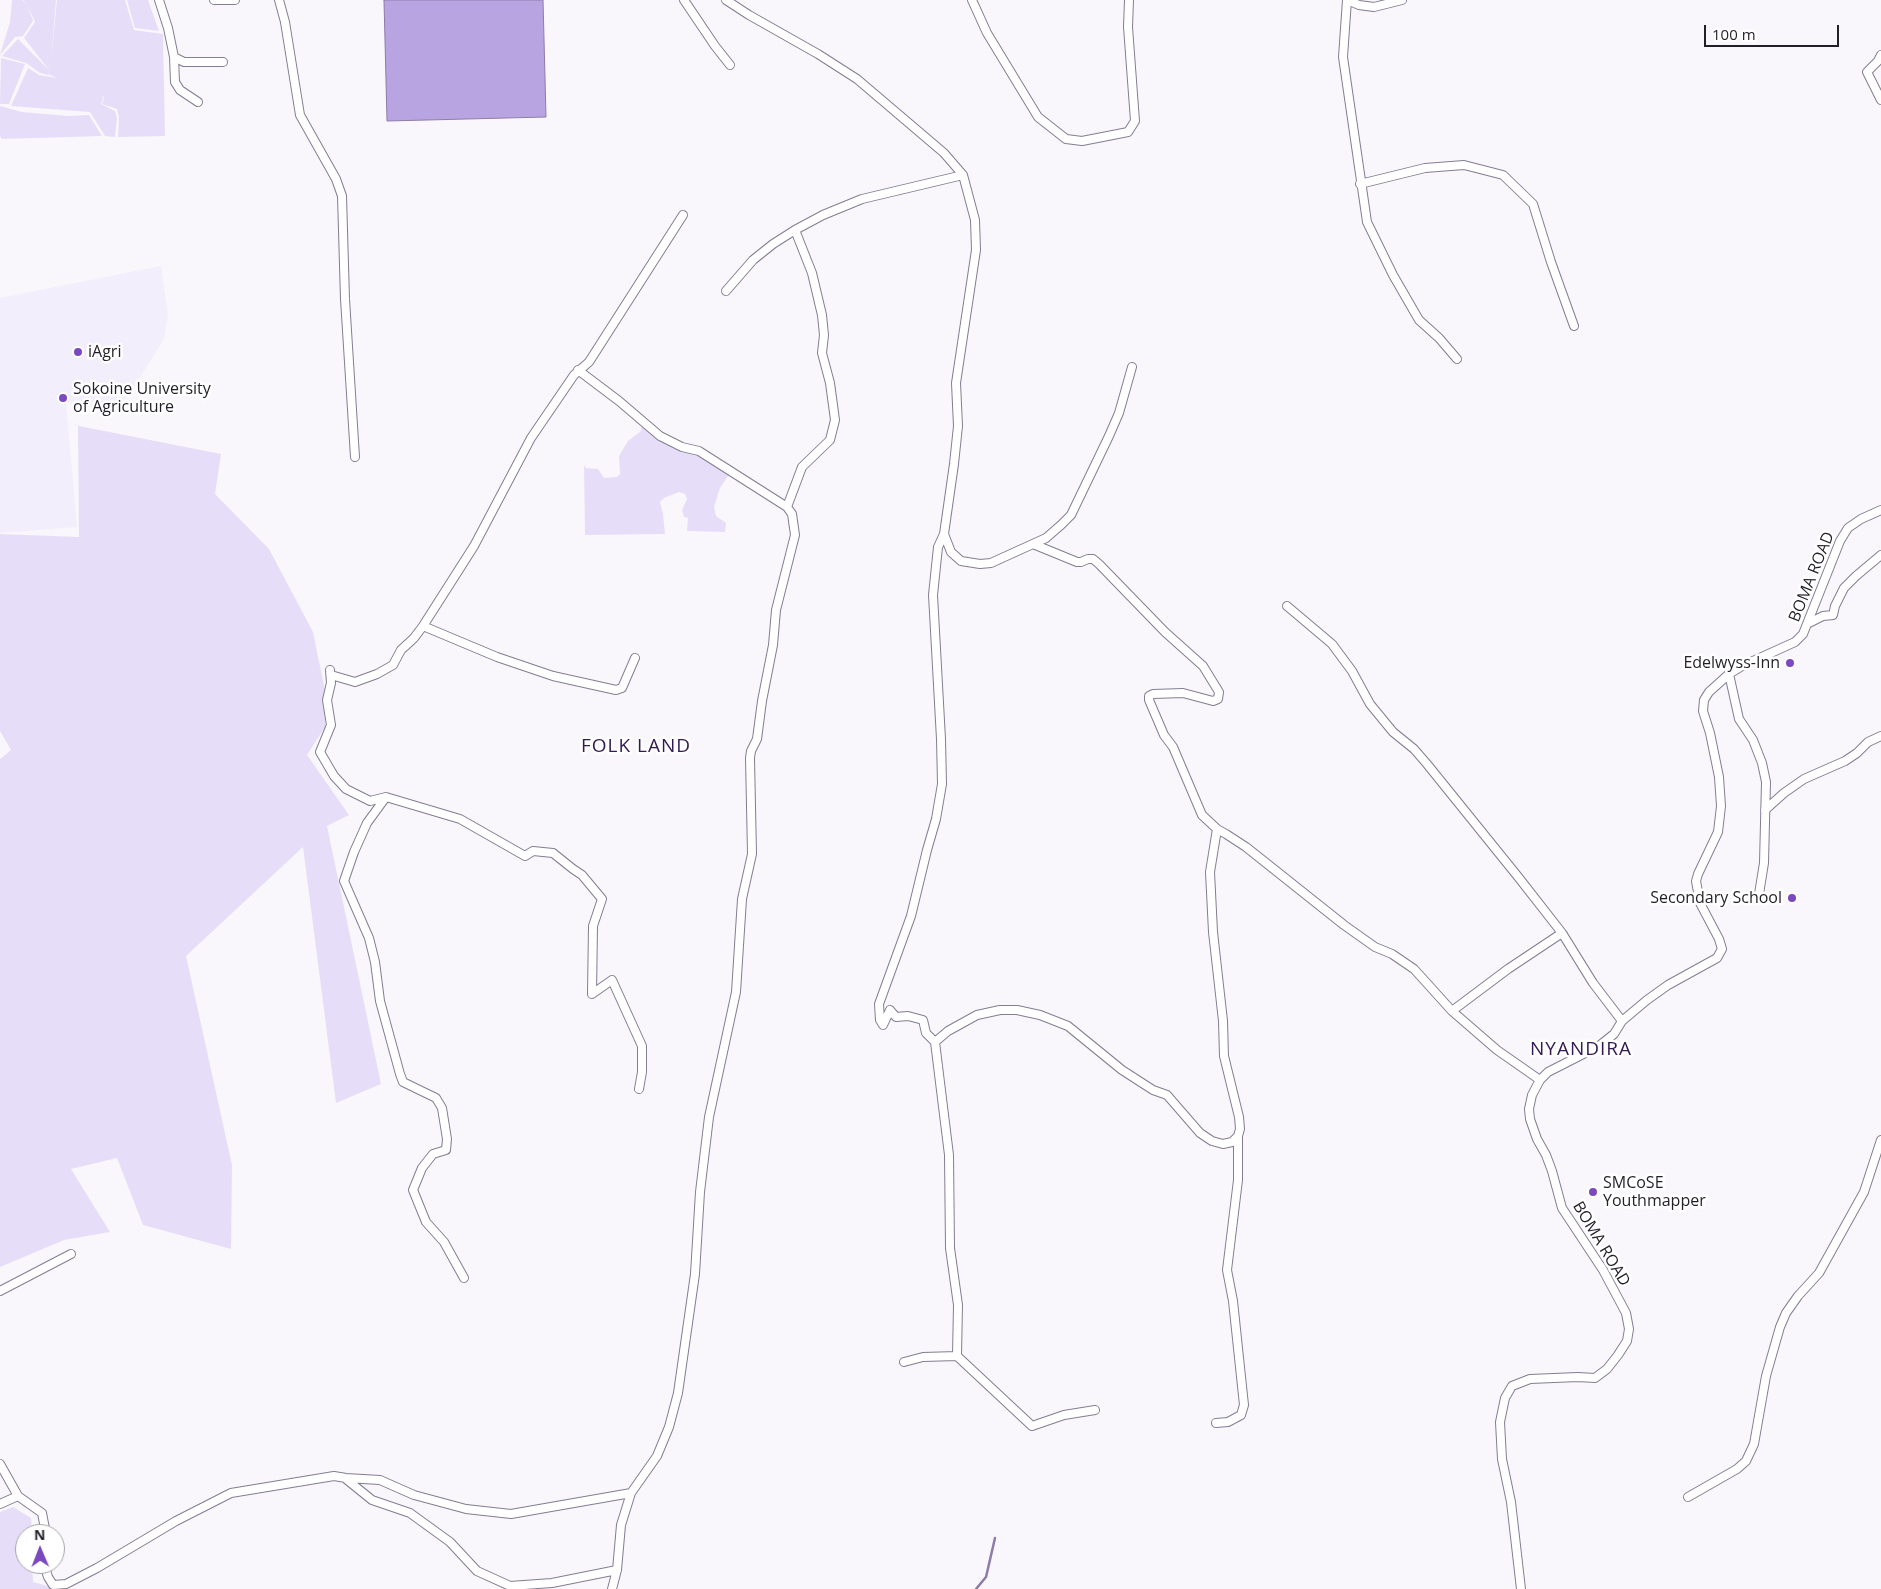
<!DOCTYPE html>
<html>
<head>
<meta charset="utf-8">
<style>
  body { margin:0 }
  #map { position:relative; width:1881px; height:1589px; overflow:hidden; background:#f9f7fc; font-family:"Open Sans",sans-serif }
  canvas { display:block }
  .north { position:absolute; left:15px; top:1524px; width:50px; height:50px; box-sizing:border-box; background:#fff; border:1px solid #a7a5a9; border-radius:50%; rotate:359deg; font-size:14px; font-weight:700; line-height:20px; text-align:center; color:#221f28 }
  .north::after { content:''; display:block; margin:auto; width:18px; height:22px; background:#7c48c0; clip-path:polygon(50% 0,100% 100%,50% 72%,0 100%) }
  .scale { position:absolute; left:1704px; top:25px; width:135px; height:22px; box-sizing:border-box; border:2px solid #221f28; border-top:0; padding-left:6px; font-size:15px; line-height:18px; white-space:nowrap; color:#221f28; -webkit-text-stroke:4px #fff; paint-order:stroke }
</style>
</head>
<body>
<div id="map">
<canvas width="1881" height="1589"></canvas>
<div class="north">N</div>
<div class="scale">100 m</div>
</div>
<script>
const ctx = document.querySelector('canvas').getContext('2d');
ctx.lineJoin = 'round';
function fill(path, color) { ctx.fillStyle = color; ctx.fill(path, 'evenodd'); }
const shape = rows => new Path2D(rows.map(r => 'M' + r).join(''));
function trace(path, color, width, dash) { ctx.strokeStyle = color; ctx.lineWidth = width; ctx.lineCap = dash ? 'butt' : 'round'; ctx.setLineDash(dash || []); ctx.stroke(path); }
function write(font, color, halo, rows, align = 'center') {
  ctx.font = font + ' "Open Sans",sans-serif'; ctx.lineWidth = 5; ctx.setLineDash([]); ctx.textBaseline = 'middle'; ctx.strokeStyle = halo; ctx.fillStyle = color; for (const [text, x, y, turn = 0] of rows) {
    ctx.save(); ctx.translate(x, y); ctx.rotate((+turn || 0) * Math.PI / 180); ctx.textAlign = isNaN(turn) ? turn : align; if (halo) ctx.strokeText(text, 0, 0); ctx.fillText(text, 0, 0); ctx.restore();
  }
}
const built = shape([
  [161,266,168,315,164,339,130,394,110,411,66,402,77,527,0,533,0,298]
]);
const green = shape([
  [12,0,22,0,27,5,23,0,56,0,51,61,57,0,125,0,134,30,163,34,165,136,118,137,119,118,117,109,102,104,104,98,102,95,103,99,101,104,115,111,117,118,115,137,105,136,90,112,11,106,28,68,39,75,57,78,50,75,50,73,49,75,40,73,26,63,2,56,18,39,50,71,24,38,35,22,28,7,33,21,23,36,15,37,0,55,10,22],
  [127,0,148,0,159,31,135,28],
  [1,58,25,64,9,104,0,104],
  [0,106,22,112,68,116,89,115,102,136,2,139,0,136],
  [642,420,660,436,699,451,730,473,720,488,714,507,716,516,726,523,725,532,687,531,688,518,684,517,682,510,687,499,685,494,679,492,664,498,660,502,663,514,665,534,585,535,584,465,586,468,598,469,604,478,617,477,620,474,619,456,628,441,641,431],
  [67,422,79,426,221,454,215,494,269,549,313,632,327,700,325,727,307,755,349,815,327,826,381,1084,336,1103,303,847,186,956,232,1165,231,1249,143,1225,117,1158,71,1169,110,1232,64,1240,0,1267,0,759,11,750,0,731,0,534,79,537,78,426],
  [13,1507,31,1518,32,1534,25,1534,25,1564,32,1564,33,1582,59,1589,0,1589,0,1512]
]);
const water = shape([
  [384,0,543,0,546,117,387,121,384,0]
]);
const stream = shape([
  [976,1589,986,1577,995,1538]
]);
const street = shape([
  [159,0,168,28,174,57,184,62,223,62],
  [214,0,235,0],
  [279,0,285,22,300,115,336,179,342,196,345,299,355,457],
  [684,0,715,46,730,65],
  [972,0,987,33,1038,117,1066,139,1082,141,1128,132,1135,121,1128,27,1129,0],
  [1347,0,1343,57,1367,222,1393,275,1419,320,1439,338,1457,359],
  [1347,0,1359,5,1374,7,1402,0],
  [1881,55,1878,61,1867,72,1881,100],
  [174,57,175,82,180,90,198,102],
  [963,175,975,220,976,250,956,383,958,426,954,464,944,534,951,552,961,561,980,564,991,563,1046,538,1061,525,1071,515,1109,436,1119,413,1132,367],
  [1360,184,1425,168,1464,165,1503,175,1533,204,1551,262,1574,326],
  [726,291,753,260,773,244,795,230],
  [578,370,619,401,660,436,682,447,699,451,787,507],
  [944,534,938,547,933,595,941,739,942,784,936,819,927,850,911,916,879,1004,880,1020,883,1025,890,1010,896,1017,908,1016,923,1020,926,1033,935,1042,949,1155,950,1248,958,1305,957,1356,1032,1426,1064,1415,1095,1410],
  [1033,544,1077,562,1081,562,1088,559,1093,559,1099,564,1165,632,1203,666,1219,692,1218,699,1213,701,1183,693,1153,694,1149,696,1149,700,1164,735,1173,747,1202,815,1217,829,1226,834,1246,847,1344,925,1375,947,1392,954,1414,969,1452,1011,1497,1050,1540,1080],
  [1287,606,1332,644,1352,671,1370,704,1393,732,1414,749,1427,764,1519,878,1562,933,1593,983,1622,1021],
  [1809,623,1823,616,1833,615,1835,606,1844,588,1856,576,1881,555],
  [423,626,497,657,553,676,616,690,622,688,635,658],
  [330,670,331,683,327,700,331,725,320,752,334,776,346,789,370,801,386,797,460,819,525,856,533,851,553,853,573,869,582,875,602,899,593,926,592,994,612,980,642,1046,642,1072,639,1089],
  [1729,674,1739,719,1753,740,1762,763,1766,782,1764,863,1759,894],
  [331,675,355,682,377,674,393,665,401,650,414,638,423,626,474,546,531,438,574,375,589,362,683,215],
  [386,797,367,823,354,852,344,881,369,938,375,962,380,1001,400,1074,403,1082,436,1098,442,1108,447,1139,446,1150,433,1154,422,1168,413,1190,426,1222,444,1242,464,1278],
  [1765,810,1784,793,1804,779,1845,761,1857,753,1868,742,1881,736],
  [1452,1011,1508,969,1562,933],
  [935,1042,948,1031,977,1015,1000,1010,1017,1010,1040,1015,1068,1026,1122,1070,1153,1090,1167,1095,1200,1133,1212,1141,1223,1144,1232,1142,1238,1136,1240,1129,1239,1117,1224,1056,1223,1021,1213,932,1210,872,1217,829],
  [0,1291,71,1254],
  [904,1362,923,1357,957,1356],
  [1216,1423,1228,1422,1241,1415,1244,1405,1233,1301,1227,1270,1238,1180,1238,1136],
  [0,1464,18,1496],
  [346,1479,372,1500,410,1513,450,1542,477,1571,510,1586,552,1583,617,1570],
  [1688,1497,1737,1469,1746,1461,1754,1444,1766,1376,1780,1327,1786,1313,1798,1296,1819,1273,1864,1192,1881,1140],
  [0,1504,18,1496,42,1513,46,1534],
  [44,1564,48,1577,53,1585,66,1584,97,1568,176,1521,231,1493,334,1476,346,1478,380,1480,414,1495,466,1509,511,1514,631,1493],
  [612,1589,617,1570,621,1525,631,1493,657,1456,669,1427,678,1393,695,1274,700,1192,709,1117,736,992,742,899,752,854,750,758,751,751,757,739,762,701,773,645,776,610,795,535,792,514,787,507,802,467,830,440,835,420,830,383,822,353,824,335,822,315,812,273,795,230,823,215,862,199,963,175,944,153,857,79,818,54,749,15,726,0],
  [1521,1589,1511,1502,1502,1459,1500,1422,1505,1398,1512,1386,1530,1379,1578,1377,1595,1378,1607,1369,1618,1355,1627,1341,1629,1329,1626,1313,1603,1270,1562,1208,1552,1171,1546,1155,1537,1139,1530,1119,1529,1109,1532,1095,1540,1080,1548,1072,1599,1046,1614,1034,1622,1021,1647,1000,1668,985,1717,958,1722,949,1719,939,1700,903,1696,881,1698,874,1718,832,1721,806,1719,777,1710,733,1703,711,1704,700,1709,692,1729,674,1742,666,1795,642,1803,634,1840,541,1848,528,1861,519,1881,510]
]);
const markers = [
  [78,352,5,"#7c48c0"],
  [63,398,5,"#7c48c0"],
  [1790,663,5,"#7c48c0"],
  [1792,898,5,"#7c48c0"],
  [1593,1192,5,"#7c48c0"]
];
const poiNames = [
  ["iAgri",88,352],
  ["Sokoine University",73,389],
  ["of Agriculture",73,407],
  ["Edelwyss-Inn",1780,663,"right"],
  ["Secondary School",1782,898,"right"],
  ["SMCoSE",1603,1183],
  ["Youthmapper",1603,1201]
];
const streetNames = [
  ["BOMA ROAD",1812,577,-68],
  ["BOMA ROAD",1601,1244,59]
];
const quarterNames = [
  ["FOLK LAND",636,747],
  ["NYANDIRA",1581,1050]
];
fill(built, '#f2eefb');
fill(green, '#e6def8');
fill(water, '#b9a4e2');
trace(water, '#8c7caa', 1);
trace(stream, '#8c7caa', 2.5);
trace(street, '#847d93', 10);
trace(street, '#fff', 8);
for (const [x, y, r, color] of markers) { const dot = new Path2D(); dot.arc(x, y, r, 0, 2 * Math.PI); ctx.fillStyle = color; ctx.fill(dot); trace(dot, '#fff', 2); }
write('16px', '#221f28', '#fff', poiNames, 'left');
write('16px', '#221f28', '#fff', streetNames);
ctx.letterSpacing = '1px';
write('19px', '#331a53', '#fff', quarterNames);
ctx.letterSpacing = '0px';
</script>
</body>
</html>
